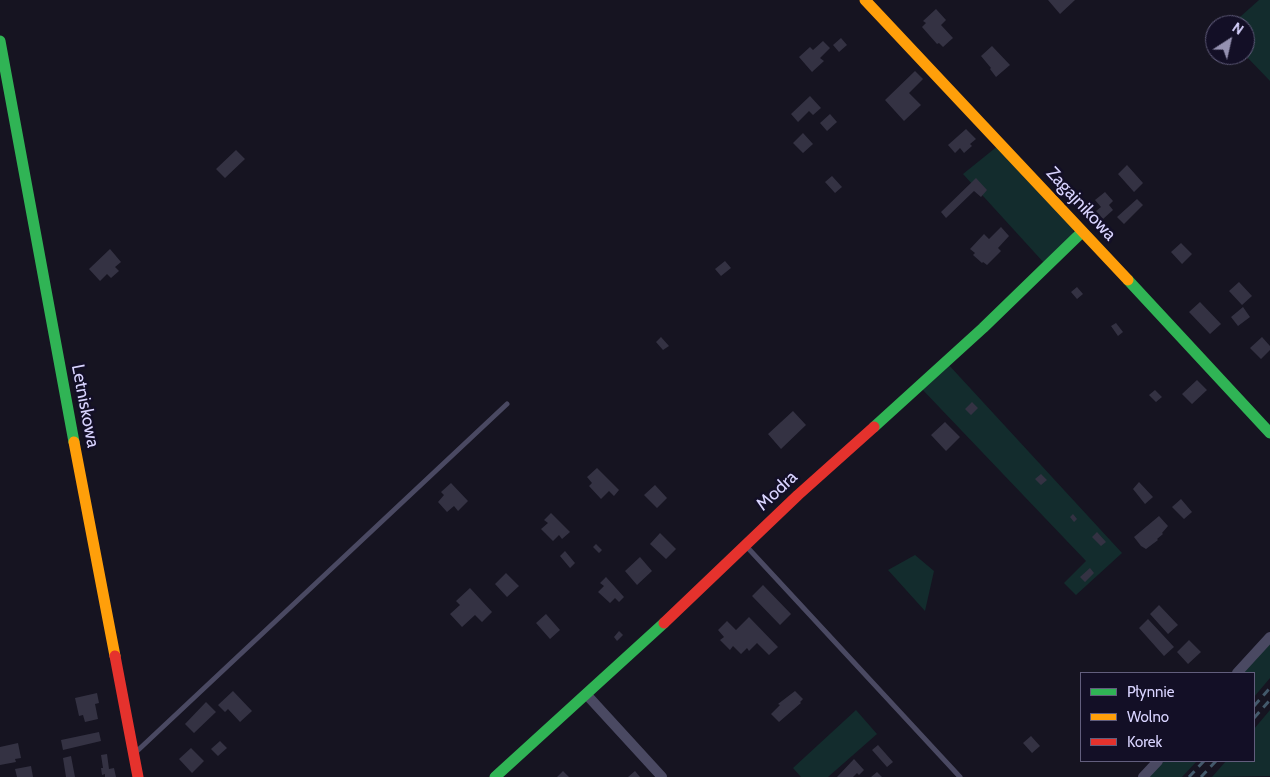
<!DOCTYPE html>
<html>
<head>
<meta charset="utf-8">
<style>
  body { margin:0 }
  #map { position:relative; width:1270px; height:777px; overflow:hidden; background:#161421; font-family:Cabin,sans-serif }
  canvas { display:block }
  .legend { position:absolute; left:1080px; top:672px; width:175px; height:90px; box-sizing:border-box; background:#130f26; border:1px solid #625e7d; margin:0; padding:6px 9px; list-style:none; font-size:15px; color:#d9d4ff }
  .legend li { display:flex; align-items:center; gap:10px; height:25px }
  .legend b { width:25px; border:1px solid #625e7d }
  .north { position:absolute; left:1205px; top:15px; width:50px; height:50px; box-sizing:border-box; background:#130f26; border:1px solid #625e7d; border-radius:50%; rotate:35deg; font-size:14px; font-weight:700; line-height:20px; text-align:center; color:#d9d4ff }
  .north::after { content:''; display:block; margin:auto; width:18px; height:22px; background:#9591b1; clip-path:polygon(50% 0,100% 100%,50% 72%,0 100%) }
</style>
</head>
<body>
<div id="map">
<canvas width="1270" height="777"></canvas>
<ul class="legend">
<li><b style="height:6px;background:#30b455"></b>Płynnie</li>
<li><b style="height:6px;background:#ff9f0a"></b>Wolno</li>
<li><b style="height:6px;background:#e5322d"></b>Korek</li>
</ul>
<div class="north">N</div>
</div>
<script>
const ctx = document.querySelector('canvas').getContext('2d');
ctx.lineJoin = 'round';
function fill(path, color) { ctx.fillStyle = color; ctx.fill(path, 'evenodd'); }
const shape = rows => new Path2D(rows.map(r => 'M' + r).join(''));
function trace(path, color, width, dash) { ctx.strokeStyle = color; ctx.lineWidth = width; ctx.lineCap = dash ? 'butt' : 'round'; ctx.setLineDash(dash || []); ctx.stroke(path); }
function write(font, color, halo, rows, align = 'center') {
  ctx.font = font + ' Cabin,sans-serif'; ctx.lineWidth = 5; ctx.setLineDash([]); ctx.textBaseline = 'middle'; ctx.strokeStyle = halo; ctx.fillStyle = color; for (const [text, x, y, turn = 0] of rows) {
    ctx.save(); ctx.translate(x, y); ctx.rotate((+turn || 0) * Math.PI / 180); ctx.textAlign = isNaN(turn) ? turn : align; if (halo) ctx.strokeText(text, 0, 0); ctx.fillText(text, 0, 0); ctx.restore();
  }
}
const green = shape([
  [1259,0,1270,0,1270,81,1245,55,1245,25,1231,25],
  [999,145,1074,227,1073,235,1045,264,963,174],
  [947,363,1122,553,1076,595,1064,583,1086,561,920,387],
  [915,555,934,571,925,611,888,570],
  [1270,643,1270,678,1254,697,1254,673,1242,673],
  [856,710,877,734,828,777,801,777,793,768],
  [1270,710,1270,776,1212,777,1226,761,1254,761,1254,729],
  [1164,761,1197,761,1182,777,1147,777]
]);
const building = shape([
  [1048,0,1075,0,1060,14],
  [936,9,946,20,941,25,953,38,943,47,939,43,937,44,922,27,926,23,923,21],
  [841,38,847,45,839,52,833,45],
  [823,41,830,48,820,58,824,61,812,72,799,57,810,47,813,50],
  [992,46,1010,65,996,77,990,69,991,68,981,56],
  [915,71,923,79,909,93,921,105,904,121,885,100],
  [810,96,821,108,813,115,809,111,798,122,791,114],
  [830,114,837,122,827,131,820,123],
  [966,129,976,139,970,144,972,146,964,153,960,148,955,153,948,145],
  [803,133,813,144,803,153,793,143],
  [236,150,245,159,225,178,216,169],
  [1127,165,1143,183,1134,192,1118,174],
  [832,176,842,187,835,193,825,182],
  [976,178,987,190,981,197,974,191,946,218,941,212],
  [1105,192,1113,201,1109,205,1113,210,1103,219,1096,211,1101,207,1095,200],
  [1137,199,1143,205,1124,224,1117,217],
  [1001,227,1009,236,998,248,1001,251,987,265,983,262,982,263,973,255,975,253,970,249,984,234,989,239],
  [1181,243,1192,254,1182,264,1171,252],
  [110,249,121,262,115,267,119,271,111,278,107,274,100,281,89,269],
  [725,261,731,268,721,276,715,269],
  [1239,282,1252,296,1242,305,1229,291],
  [1077,287,1083,294,1077,299,1071,292],
  [1200,302,1221,324,1210,334,1189,312],
  [1243,307,1250,317,1238,326,1231,317],
  [1116,323,1123,332,1118,336,1111,326],
  [661,337,669,346,663,350,656,342],
  [1262,337,1270,346,1270,350,1261,359,1250,348],
  [1197,380,1207,390,1192,404,1182,394],
  [1155,390,1162,397,1156,402,1149,395],
  [972,402,978,408,971,415,965,409],
  [793,411,806,425,781,449,768,434],
  [945,422,960,437,946,451,931,435],
  [597,468,619,490,614,496,609,491,601,499,589,486,592,483,587,477],
  [1041,474,1047,480,1041,485,1035,479],
  [1139,482,1153,497,1145,504,1133,489],
  [451,483,468,501,458,511,454,506,447,512,438,502,444,495,441,492],
  [655,485,667,498,657,508,644,495],
  [1181,499,1192,512,1184,519,1172,507],
  [551,513,570,532,562,539,559,535,553,541,541,529,548,523,544,520],
  [1073,514,1077,519,1074,522,1070,517],
  [1159,516,1168,526,1162,533,1163,534,1157,539,1158,540,1146,549,1141,546,1134,537],
  [1097,532,1106,542,1101,546,1092,537],
  [660,533,676,549,666,559,650,544],
  [596,544,602,550,599,553,593,547],
  [565,551,575,563,570,568,560,556],
  [640,557,652,571,637,585,625,571],
  [1090,568,1094,573,1085,582,1080,577],
  [506,573,519,586,507,597,495,584],
  [606,577,624,597,619,602,615,598,610,603,598,592,604,586,600,583],
  [763,585,791,614,780,625,752,596],
  [470,588,492,612,482,622,475,615,462,627,450,614,460,605,456,601],
  [1159,605,1178,625,1168,634,1150,614],
  [546,614,560,630,550,639,536,623],
  [749,617,778,647,769,655,757,643,749,651,747,648,741,654,733,646,730,650,720,640,724,637,718,630,727,621,736,630],
  [1148,619,1174,647,1164,656,1139,628],
  [619,631,623,635,617,641,614,637],
  [1189,640,1201,652,1188,664,1177,652],
  [233,691,252,711,240,722,228,709,225,712,218,705],
  [795,691,803,699,800,702,801,703,779,722,771,714,780,705,778,704],
  [97,693,99,703,95,704,98,719,85,722,83,715,79,716,75,698],
  [206,702,216,712,194,733,185,724],
  [99,732,101,741,63,750,61,740],
  [1031,736,1040,746,1032,753,1023,743],
  [220,741,227,748,218,756,211,749],
  [18,743,21,758,15,759,16,762,0,765,0,747],
  [878,745,893,762,887,767,872,750],
  [191,748,204,761,192,773,179,759],
  [107,754,109,769,114,768,116,777,105,777,105,774,102,775,101,768,103,768,101,755],
  [71,756,75,777,66,777,63,758],
  [854,759,864,770,859,775,857,773,853,777,837,777],
  [31,766,33,777,17,777,15,769],
  [563,771,569,777,557,777],
  [635,771,640,777,628,777],
  [877,772,882,777,871,777]
]);
const lane = shape([
  [747,547,960,777],
  [135,753,507,404]
]);
const street = shape([
  [1237,673,1270,637],
  [586,694,662,777],
  [1143,777,1158,761]
]);
const fast = shape([
  [0,41,74,442],
  [1128,280,1270,433],
  [874,427,983,328,1082,232],
  [495,777,664,623]
]);
const slow = shape([
  [865,0,1128,280],
  [74,442,115,656]
]);
const jam = shape([
  [664,623,798,495,874,427],
  [115,656,138,777]
]);
const rail = shape([
  [1254,706,1270,688],
  [1254,718,1270,700],
  [1189,777,1204,761],
  [1201,777,1216,761]
]);
const streetNames = [
  ["Zagajnikowa",1081,204,47],
  ["Letniskowa",85,406,79],
  ["Modra",777,491,-43]
];
fill(green, '#132c2d');
fill(building, '#343243');
trace(lane, '#4a4962', 5);
trace(street, '#4a4962', 10);
trace(fast, '#30b455', 11);
trace(slow, '#ff9f0a', 11);
trace(jam, '#e5322d', 11);
trace(rail, '#43596b', 3, [8, 6]);
write('18px', '#d9d4ff', '#130f26', streetNames);
</script>
</body>
</html>
